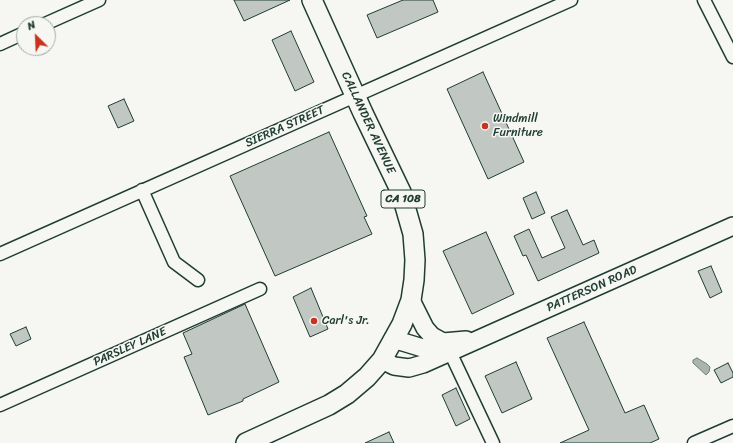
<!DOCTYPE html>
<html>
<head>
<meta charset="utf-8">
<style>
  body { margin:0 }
  #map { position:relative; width:733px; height:443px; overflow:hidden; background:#f6f6f2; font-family:Sriracha,sans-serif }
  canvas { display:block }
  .north { position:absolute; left:16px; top:16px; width:40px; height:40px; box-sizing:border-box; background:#f6f6f2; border:1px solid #a0aca6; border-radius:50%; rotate:336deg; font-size:11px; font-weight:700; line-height:16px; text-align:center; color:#1f3d34 }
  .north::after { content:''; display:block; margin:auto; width:14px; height:18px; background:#c8321e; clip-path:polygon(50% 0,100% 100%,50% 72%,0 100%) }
</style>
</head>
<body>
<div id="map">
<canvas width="733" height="443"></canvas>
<div class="north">N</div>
</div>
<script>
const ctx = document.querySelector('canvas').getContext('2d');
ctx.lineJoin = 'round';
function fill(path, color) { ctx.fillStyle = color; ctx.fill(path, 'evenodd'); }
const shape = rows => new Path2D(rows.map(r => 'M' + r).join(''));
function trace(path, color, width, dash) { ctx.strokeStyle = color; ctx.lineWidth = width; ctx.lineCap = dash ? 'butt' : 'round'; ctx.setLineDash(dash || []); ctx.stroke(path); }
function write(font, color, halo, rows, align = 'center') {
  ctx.font = font + ' Sriracha,sans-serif'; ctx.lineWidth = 3; ctx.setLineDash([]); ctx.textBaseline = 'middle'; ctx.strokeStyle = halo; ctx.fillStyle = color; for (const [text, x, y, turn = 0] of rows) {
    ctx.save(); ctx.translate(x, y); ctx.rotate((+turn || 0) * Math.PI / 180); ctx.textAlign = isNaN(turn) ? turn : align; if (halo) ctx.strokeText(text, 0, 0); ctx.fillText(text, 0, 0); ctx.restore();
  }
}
const water = shape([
  [697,358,707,364,710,367,709,372,706,375,693,363,693,360,697,358]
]);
const building = shape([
  [234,0,290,0,244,21,234,0],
  [403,0,433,0,438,12,377,38,367,15,403,0],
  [291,31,314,82,295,91,272,40,291,31],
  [483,72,524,162,488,179,447,89,483,72],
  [124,99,134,121,118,128,108,106,124,99],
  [329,132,367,216,364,217,372,234,275,276,230,176,329,132],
  [536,192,545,213,532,219,523,198,536,192],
  [567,210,583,245,594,240,599,253,538,281,526,255,523,256,514,236,529,229,542,258,565,248,551,217,567,210],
  [486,232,514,294,472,314,443,251,486,232],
  [711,266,722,292,710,298,698,271,711,266],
  [311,288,328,329,310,337,293,297,311,288],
  [245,304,279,382,243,399,243,401,208,415,184,357,192,354,183,333,245,304],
  [584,322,625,413,644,405,659,439,650,443,560,443,589,430,547,338,584,322],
  [26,327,31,339,16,346,10,334,26,327],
  [516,362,532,399,502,413,485,376,516,362],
  [728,363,733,373,733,377,721,383,714,370,728,363],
  [456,388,470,419,456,426,442,395,456,388],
  [389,432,394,443,365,443,389,432]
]);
const street = shape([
  [704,0,733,57],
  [45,24,99,0],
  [0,44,24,33],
  [142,190,174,262,198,280],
  [0,254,571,0],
  [450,352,493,443],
  [0,405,260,289],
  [694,443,733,426]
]);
const secondary = shape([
  [411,300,425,328,432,336,443,342,466,340],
  [393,339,426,349,450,352],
  [382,360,394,366,409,368,423,364,733,226]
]);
const primary = shape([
  [246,443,329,405,347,394,367,377,382,360,402,324,411,300,414,280,415,260,413,234,401,192,363,113,312,0]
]);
const markers = [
  [485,126,4,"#c8321e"],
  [314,321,4,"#c8321e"]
];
const shields = [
  [403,199,44]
];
const shieldNames = [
  ["CA 108",403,199]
];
const poiNames = [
  ["Windmill",493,119],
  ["Furniture",493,133],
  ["Carl's Jr.",322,321]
];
const streetNames = [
  ["CALLANDER AVENUE",368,123,65],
  ["SIERRA STREET",285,127,-24],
  ["PATTERSON ROAD",592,289,-24],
  ["PARSLEY LANE",130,347,-24]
];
fill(water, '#aab3ae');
trace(water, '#72847d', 1);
fill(building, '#c1c8c3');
trace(building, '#1f3d34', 1);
trace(street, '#1f3d34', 15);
trace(secondary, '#1f3d34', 20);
trace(primary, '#1f3d34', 22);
trace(street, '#f6f6f2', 12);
trace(secondary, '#f6f6f2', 17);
trace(primary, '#f6f6f2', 19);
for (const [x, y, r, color] of markers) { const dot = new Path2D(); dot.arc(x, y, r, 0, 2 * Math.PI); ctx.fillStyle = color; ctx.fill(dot); trace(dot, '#f6f6f2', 1.5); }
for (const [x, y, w] of shields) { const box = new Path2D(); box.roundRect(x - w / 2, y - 9, w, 18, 3); ctx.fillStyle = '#f6f6f2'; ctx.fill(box); trace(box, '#1f3d34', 1); }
write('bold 11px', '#1f3d34', null, shieldNames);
write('12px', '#1f3d34', '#f6f6f2', poiNames, 'left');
write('12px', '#1f3d34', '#f6f6f2', streetNames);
</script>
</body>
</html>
